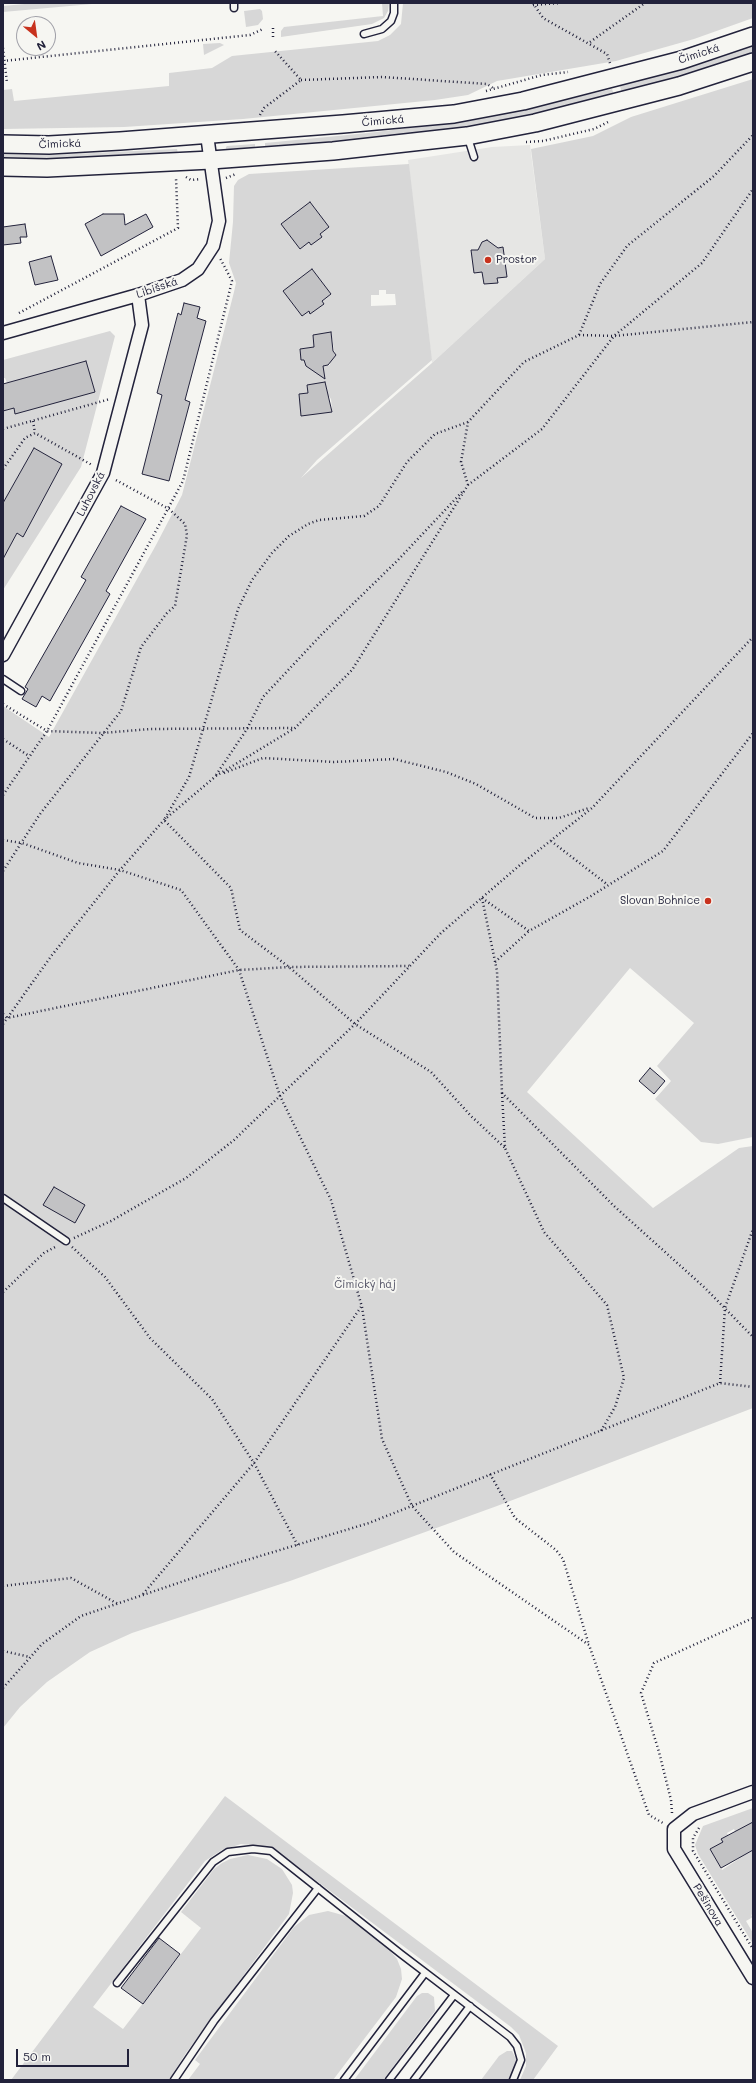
<!DOCTYPE html>
<html>
<head>
<meta charset="utf-8">
<style>
  body { margin:0 }
  #map { position:relative; width:756px; height:2083px; overflow:hidden; background:#f6f6f2; font-family:Mali,sans-serif }
  canvas { display:block }
  .frame { position:absolute; inset:0; border:4px solid #22223b; pointer-events:none }
  .north { position:absolute; left:16px; top:16px; width:40px; height:40px; box-sizing:border-box; background:#f6f6f2; border:1px solid #a1a1a9; border-radius:50%; rotate:151deg; font-size:11px; font-weight:700; line-height:16px; text-align:center; color:#22223b }
  .north::after { content:''; display:block; margin:auto; width:14px; height:18px; background:#c8321e; clip-path:polygon(50% 0,100% 100%,50% 72%,0 100%) }
  .scale { position:absolute; left:16px; top:2049px; width:113px; height:18px; box-sizing:border-box; border:2px solid #22223b; border-top:0; padding-left:5px; font-size:12px; line-height:14px; white-space:nowrap; color:#22223b; -webkit-text-stroke:3px #f6f6f2; paint-order:stroke }
</style>
</head>
<body>
<div id="map">
<canvas width="756" height="2083"></canvas>
<div class="frame"></div>
<div class="north">N</div>
<div class="scale">50 m</div>
</div>
<script>
const ctx = document.querySelector('canvas').getContext('2d');
ctx.lineJoin = 'round';
function fill(path, color) { ctx.fillStyle = color; ctx.fill(path, 'evenodd'); }
const shape = rows => new Path2D(rows.map(r => 'M' + r).join(''));
function trace(path, color, width, dash) { ctx.strokeStyle = color; ctx.lineWidth = width; ctx.lineCap = dash ? 'butt' : 'round'; ctx.setLineDash(dash || []); ctx.stroke(path); }
function write(font, color, halo, rows, align = 'center') {
  ctx.font = font + ' Mali,sans-serif'; ctx.lineWidth = 4; ctx.setLineDash([]); ctx.textBaseline = 'middle'; ctx.strokeStyle = halo; ctx.fillStyle = color; for (const [text, x, y, turn = 0] of rows) {
    ctx.save(); ctx.translate(x, y); ctx.rotate((+turn || 0) * Math.PI / 180); ctx.textAlign = isNaN(turn) ? turn : align; if (halo) ctx.strokeText(text, 0, 0); ctx.fillText(text, 0, 0); ctx.restore();
  }
}
const built = shape([
  [530,145,545,259,432,363,408,160,492,147]
]);
const green = shape([
  [35,3,103,3,3,12,3,6],
  [382,3,389,3,388,11,384,18,372,24,281,37,281,31,284,27,383,16],
  [403,3,753,3,753,18,694,39,616,61,497,81,468,95,435,100,243,119,124,127,3,129,3,90,12,89,14,101,169,86,169,73,212,68,232,56,378,41,390,35,401,24],
  [260,9,262,11,263,19,258,25,246,27,244,11],
  [220,43,224,45,204,55,203,44],
  [753,43,753,52,724,63,622,93,620,86,722,57],
  [753,79,753,1137,718,1144,701,1142,655,1099,671,1081,657,1066,694,1023,630,968,527,1092,653,1208,739,1148,753,1146,753,1408,497,1506,290,1581,132,1633,90,1652,47,1682,20,1707,3,1728,3,706,49,737,156,545,182,495,234,292,236,283,229,263,233,222,234,186,238,180,249,174,409,164,432,360,317,460,301,478,432,363,545,259,531,149,593,136,631,117],
  [310,202,329,227,320,234,322,237,311,245,309,242,300,249,281,224],
  [312,269,331,294,322,301,324,304,313,312,311,310,302,316,283,291],
  [379,290,386,290,386,294,395,294,396,305,371,306,371,295,379,295],
  [331,333,335,355,333,358,329,359,330,365,310,368,300,349,314,347,313,335],
  [319,383,331,399,332,409,329,412,301,412,299,394,308,393,307,385],
  [54,1187,85,1205,75,1223,44,1204],
  [612,89,614,95,544,112,457,129,368,139,265,148,265,143,368,133,474,120],
  [255,144,255,149,226,150,226,147,227,146],
  [177,149,178,154,55,162,3,160,3,154,52,155],
  [110,331,115,336,81,467,3,590,3,559,17,533,23,536,62,464,34,448,3,503,3,411,14,408,15,413,95,392,86,361,7,383,5,378,3,378,3,360],
  [225,1796,558,2046,533,2080,520,2080,526,2066,526,2053,519,2035,511,2027,278,1852,260,1846,241,1844,222,1850,205,1861,93,2007,123,2029,201,1928,181,1912,214,1869,222,1863,230,1859,248,1855,267,1859,282,1869,292,1885,293,1893,289,1914,186,2053,169,2080,11,2080],
  [753,1808,753,1822,736,1833,734,1829,727,1833,728,1835,721,1839,724,1843,710,1849,722,1870,740,1858,740,1856,753,1850,753,1914,751,1915,753,1917,746,1921,753,1933,753,1944,698,1854,695,1845,703,1826],
  [328,1911,346,1916,387,1947,397,1959,401,1969,402,1979,396,1997,333,2080,188,2080,200,2064,195,2060,294,1927,309,1915],
  [422,1993,428,1993,434,1997,435,2011,383,2080,354,2080,417,1996],
  [507,2051,512,2051,517,2061,514,2072,509,2080,481,2080,499,2056]
]);
const building = shape([
  [310,202,329,227,320,234,322,237,311,245,309,242,300,249,281,224,310,202],
  [103,214,124,214,125,225,146,214,153,227,101,256,85,224,103,214],
  [25,224,27,237,20,237,21,243,3,245,3,227,25,224],
  [487,240,498,248,503,247,507,277,497,278,498,283,484,284,482,272,474,273,471,250,478,250,482,242,487,240],
  [51,256,58,280,35,285,29,262,51,256],
  [312,269,331,294,322,301,324,304,310,314,309,311,302,316,283,291,312,269],
  [184,303,200,307,197,318,206,321,185,400,190,402,169,481,142,474,162,395,157,393,178,313,181,315,184,303],
  [331,332,333,351,336,355,328,365,323,366,325,379,306,366,304,360,301,360,300,349,314,347,313,335,331,332],
  [86,361,95,392,15,414,14,408,3,411,3,384,86,361],
  [325,382,332,412,301,416,299,394,308,393,307,385,325,382],
  [34,448,62,464,23,537,17,533,3,559,3,503,34,448],
  [121,506,146,519,106,591,110,594,50,701,42,696,36,707,22,699,28,689,25,687,86,580,81,577,121,506],
  [650,1068,665,1081,654,1094,639,1081,650,1068],
  [54,1187,85,1205,75,1223,43,1205,54,1187],
  [753,1822,753,1850,721,1868,710,1849,723,1842,721,1839,753,1822],
  [159,1938,180,1954,143,2004,121,1988,159,1938]
]);
const path = shape([
  [533,3,543,18,607,54,610,63],
  [533,5,560,3],
  [273,28,273,37],
  [590,42,645,3],
  [3,48,7,83],
  [3,61,250,35,263,29],
  [301,80,383,77,487,84,493,88],
  [486,91,542,75,568,72],
  [260,115,264,108,301,80,275,51],
  [526,142,543,141,594,129,610,121],
  [186,177,191,180,201,179],
  [226,178,236,174],
  [19,313,178,228,176,178],
  [579,335,600,284,627,246,714,176,753,135],
  [33,421,35,433],
  [468,422,435,434,407,462,379,506,364,516,319,520,308,524,289,536,272,553,252,580,238,609,189,777,164,820,231,888,240,930,289,967,355,1024,431,1072,471,1116,505,1148],
  [3,429,110,399],
  [3,469,25,438,35,433,92,465],
  [468,485,461,462,468,422,524,362,579,335,614,336,753,322],
  [3,704,47,731,102,733,150,729,295,728],
  [3,739,29,756],
  [224,773,263,758,334,762,394,759,446,772,476,784,535,818,559,818,589,808],
  [216,775,247,729,263,697,322,634,398,560,463,491],
  [3,795,47,731,183,481,232,281,220,258],
  [3,840,22,843,78,863,120,870,181,890,239,970,280,1096,331,1200,362,1307,382,1439,412,1506,454,1552,589,1645,649,1815,663,1823],
  [551,841,608,885],
  [3,871,40,814,121,711,141,647,167,613,175,606,187,535,185,524,169,509,114,479],
  [482,898,497,971,502,1093,614,1206,705,1288,753,1337],
  [482,898,529,931,591,896,663,851,753,733],
  [495,962,529,931],
  [3,1014,7,1018,239,970,289,967,409,966],
  [3,1024,52,955,120,870,164,820,216,776,295,728,352,670,468,485,542,429,614,336,702,263,753,189],
  [502,1093,505,1148,544,1232,607,1305,624,1378,615,1407,601,1431],
  [74,1238,111,1221,186,1178,234,1140,355,1024,441,933,520,865,592,808,753,637],
  [72,1247,105,1277,150,1338,212,1399,254,1463,298,1546],
  [3,1292,44,1253,57,1246],
  [720,1383,725,1308,753,1229],
  [490,1474,515,1518,556,1550,563,1559,589,1645],
  [3,1586,71,1578,118,1604],
  [143,1594,254,1463,361,1307],
  [3,1651,30,1657],
  [3,1688,42,1644,81,1616,237,1563,369,1523,720,1383,753,1387],
  [672,1813,671,1800,659,1752,641,1693,654,1663,753,1618],
  [699,1828,693,1838,693,1851,753,1949]
]);
const lane = shape([
  [234,3,234,8],
  [364,34,382,29,391,21,394,13,394,3],
  [468,138,474,157],
  [3,679,21,691],
  [3,1198,66,1241],
  [117,1983,213,1862,228,1852,253,1849,271,1851,401,1954,510,2037,517,2046,521,2060,513,2080],
  [174,2080,214,2021,318,1888],
  [344,2080,425,1973],
  [389,2080,454,1995],
  [414,2080,470,2006]
]);
const street = shape([
  [3,333,138,295,182,280,198,269,213,246,219,221,207,135],
  [3,655,103,473,142,325,138,295],
  [753,1792,693,1814,674,1829,674,1849,753,1978]
]);
const secondary = shape([
  [3,144,49,145,120,141,343,124,454,114,523,101,682,60,753,36],
  [3,167,47,168,211,160,333,151,467,136,535,123,679,86,753,62]
]);
const markers = [
  [488,260,4,"#c8321e"],
  [708,901,4,"#c8321e"]
];
const streetNames = [
  ["Čimická",699,54,-18],
  ["Čimická",383,121,-5],
  ["Čimická",60,144,-2],
  ["Libišská",157,288,-19],
  ["Luhovská",91,494,-63],
  ["Pešinova",708,1905,59]
];
const poiNames = [
  ["Prostor",496,260],
  ["Slovan Bohnice",700,901,"right"]
];
const parkNames = [
  ["Čimický háj",365,1285]
];
fill(built, '#e6e6e4');
fill(green, '#d7d7d7');
fill(building, '#c2c2c4');
trace(building, '#22223b', 1);
trace(lane, '#22223b', 9);
trace(street, '#22223b', 15);
trace(secondary, '#22223b', 20);
trace(path, '#22223b', 2.5, [1, 3]);
trace(lane, '#f6f6f2', 6);
trace(street, '#f6f6f2', 12);
trace(secondary, '#f6f6f2', 17);
for (const [x, y, r, color] of markers) { const dot = new Path2D(); dot.arc(x, y, r, 0, 2 * Math.PI); ctx.fillStyle = color; ctx.fill(dot); trace(dot, '#f6f6f2', 1.5); }
write('11px', '#22223b', '#f6f6f2', streetNames);
write('11px', '#22223b', '#f6f6f2', poiNames, 'left');
write('11px', '#4f4f62', '#f6f6f2', parkNames);
</script>
</body>
</html>
